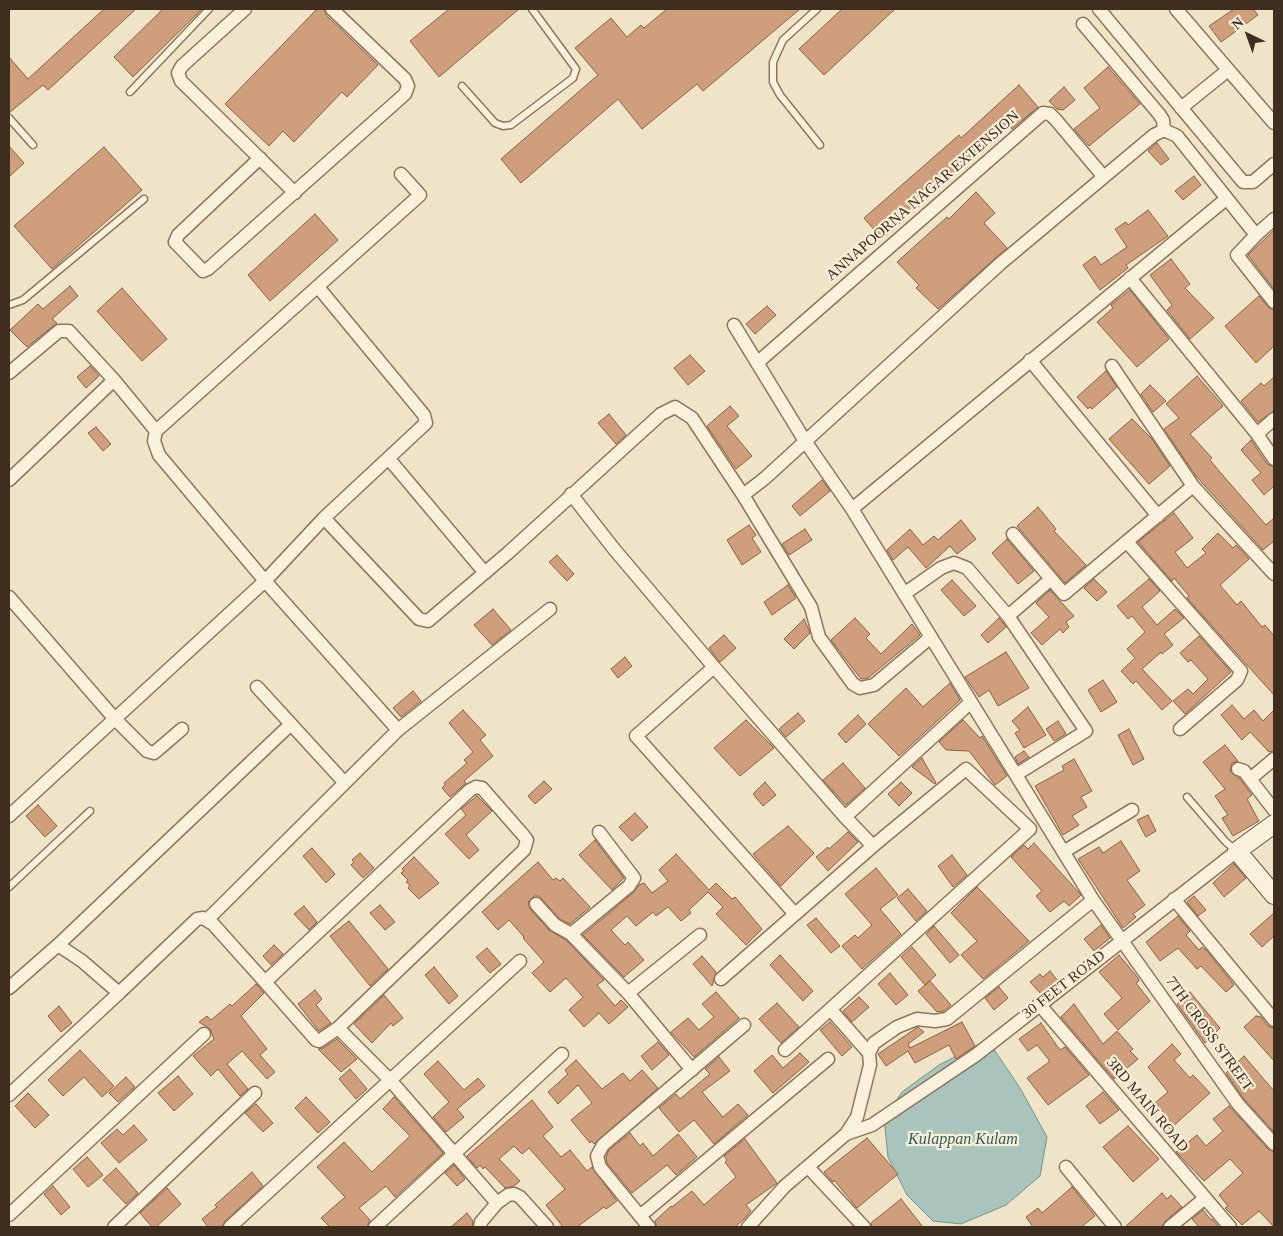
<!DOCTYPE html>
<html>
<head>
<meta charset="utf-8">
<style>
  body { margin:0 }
  #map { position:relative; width:1283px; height:1236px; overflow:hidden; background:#f0e4c8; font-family:"Times New Roman",serif }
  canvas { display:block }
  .frame { position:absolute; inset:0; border:10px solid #3d2e20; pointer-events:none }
  .north { position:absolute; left:1223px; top:10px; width:50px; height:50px; -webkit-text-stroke:4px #f7eed8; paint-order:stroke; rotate:318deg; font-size:14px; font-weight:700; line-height:20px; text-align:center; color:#3d2e20 }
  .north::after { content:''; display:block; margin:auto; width:18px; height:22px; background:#3d2e20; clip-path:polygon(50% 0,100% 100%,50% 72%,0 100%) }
</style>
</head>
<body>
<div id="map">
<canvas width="1283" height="1236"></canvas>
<div class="frame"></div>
<div class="north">N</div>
</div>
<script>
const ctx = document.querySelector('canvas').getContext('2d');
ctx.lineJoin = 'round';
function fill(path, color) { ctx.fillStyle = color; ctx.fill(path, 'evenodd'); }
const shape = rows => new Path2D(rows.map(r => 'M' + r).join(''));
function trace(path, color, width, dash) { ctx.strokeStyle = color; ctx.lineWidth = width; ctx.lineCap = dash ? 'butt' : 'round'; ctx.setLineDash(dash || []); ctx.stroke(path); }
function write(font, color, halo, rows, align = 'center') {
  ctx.font = font + ' "Times New Roman",serif'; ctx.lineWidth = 4.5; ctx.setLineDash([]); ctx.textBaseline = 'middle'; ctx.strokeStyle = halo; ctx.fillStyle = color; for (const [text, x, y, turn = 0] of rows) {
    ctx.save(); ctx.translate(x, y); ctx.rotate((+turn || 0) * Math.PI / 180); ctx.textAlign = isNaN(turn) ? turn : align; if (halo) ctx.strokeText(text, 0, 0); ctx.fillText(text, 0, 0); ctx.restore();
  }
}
const water = shape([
  [985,1041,993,1048,1020,1088,1047,1137,1040,1176,1006,1205,961,1224,933,1221,907,1195,888,1157,884,1118,902,1092,939,1065,985,1041]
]);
const building = shape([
  [104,9,136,9,48,90,43,85,9,113,9,57,28,79,104,9],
  [163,9,202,9,133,77,114,57,163,9],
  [317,9,324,9,326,15,378,65,347,97,342,92,294,142,283,131,269,146,225,104,317,9],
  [449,9,519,9,439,77,410,41,449,9],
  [667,9,800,9,703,91,697,84,642,129,618,99,521,183,501,159,598,75,575,48,611,18,627,37,641,25,644,28,667,9],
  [842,9,895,9,824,75,799,49,842,9],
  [1234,9,1253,9,1258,15,1221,42,1209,26,1234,9],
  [1108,67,1140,104,1089,146,1074,129,1100,108,1084,88,1108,67],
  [1019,85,1038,107,1012,129,1010,126,882,239,864,218,959,135,961,138,1019,85],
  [1064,87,1075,100,1063,110,1057,109,1049,101,1064,87],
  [1157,143,1169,159,1161,165,1148,151,1157,143],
  [9,146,24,163,9,177,9,146],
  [104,147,142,190,52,269,14,226,104,147],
  [1194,176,1201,185,1183,200,1175,191,1194,176],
  [976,192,995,213,984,223,1007,248,938,309,916,288,919,285,897,262,947,217,949,219,976,192],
  [1148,210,1168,236,1126,265,1128,268,1100,290,1083,265,1095,256,1101,265,1127,247,1115,229,1126,222,1128,225,1148,210],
  [315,214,338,240,270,301,248,275,315,214],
  [1274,230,1274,289,1248,255,1274,230],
  [1171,259,1190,284,1185,288,1214,318,1190,339,1167,310,1172,305,1150,275,1171,259],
  [70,286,78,296,52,319,57,323,27,347,10,330,38,304,43,309,70,286],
  [122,288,167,339,142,361,97,311,122,288],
  [1130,290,1169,339,1137,367,1097,322,1113,308,1111,305,1130,290],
  [1259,296,1268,307,1274,310,1274,346,1256,363,1225,326,1259,296],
  [767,306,776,315,755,334,746,324,767,306],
  [690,355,705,371,688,385,674,368,690,355],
  [90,366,99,376,86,388,77,377,90,366],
  [1106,371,1117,387,1092,409,1090,407,1088,409,1077,397,1106,371],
  [1197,376,1223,406,1190,434,1212,458,1210,460,1220,472,1266,525,1274,518,1274,541,1263,550,1196,476,1164,429,1179,418,1166,404,1197,376],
  [1274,377,1274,411,1258,422,1241,401,1261,383,1264,386,1274,377],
  [1150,385,1166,401,1153,412,1141,394,1150,385],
  [730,406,739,416,727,426,752,456,736,469,707,426,730,406],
  [609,414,626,435,616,444,598,423,609,414],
  [1132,419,1152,439,1170,466,1149,484,1109,439,1132,419],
  [96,427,111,444,103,451,88,433,96,427],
  [1251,440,1267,464,1274,467,1274,486,1264,495,1252,480,1261,473,1241,450,1251,440],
  [822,480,830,491,800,516,792,506,822,480],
  [1038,507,1056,529,1054,531,1086,565,1065,583,1017,526,1038,507],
  [1174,513,1193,538,1175,552,1187,568,1206,553,1202,549,1218,533,1233,548,1236,545,1249,559,1220,585,1237,605,1241,601,1262,627,1265,625,1274,636,1274,695,1187,598,1189,596,1174,578,1172,581,1138,542,1174,513],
  [961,520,976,539,957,554,950,546,926,568,908,547,893,560,887,550,910,529,923,545,934,536,938,540,961,520],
  [749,525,756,535,752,538,761,552,742,565,727,540,749,525],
  [805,529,812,540,789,555,782,544,805,529],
  [1007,539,1034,571,1018,584,992,553,1007,539],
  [557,555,574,574,567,581,549,562,557,555],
  [1094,579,1107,592,1097,601,1084,588,1094,579],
  [1149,579,1160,591,1142,607,1157,625,1175,609,1184,618,1164,634,1173,645,1162,654,1161,652,1142,669,1172,701,1162,710,1136,681,1133,684,1121,671,1135,658,1127,649,1145,632,1132,616,1128,619,1117,606,1149,579],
  [952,580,976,606,964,616,941,590,952,580],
  [788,585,796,598,772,615,764,602,788,585],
  [1050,590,1074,616,1066,622,1069,627,1063,633,1060,629,1042,645,1031,633,1049,617,1036,603,1050,590],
  [493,609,511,630,492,645,474,625,493,609],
  [855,618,870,634,866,638,881,654,912,624,920,635,868,678,861,679,831,640,855,618],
  [999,618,1006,627,988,643,981,635,999,618],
  [804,619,810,633,794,649,784,639,804,619],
  [724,635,736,648,720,662,709,648,724,635],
  [1199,636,1231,672,1185,714,1173,701,1188,689,1193,694,1208,679,1191,660,1188,662,1180,653,1199,636],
  [1006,652,1029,688,998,706,989,690,979,697,965,677,1006,652],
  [625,657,632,666,618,678,611,669,625,657],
  [1103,680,1117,702,1101,712,1088,690,1103,680],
  [950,683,960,700,899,756,868,724,906,688,923,707,950,683],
  [413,691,421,701,401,717,393,708,413,691],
  [1232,705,1244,719,1254,710,1263,721,1274,710,1274,751,1269,752,1250,732,1242,740,1221,715,1232,705],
  [1028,707,1046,735,1024,748,1015,733,1020,730,1012,721,1028,707],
  [463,710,486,735,480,740,493,756,464,781,466,783,450,797,442,788,445,785,444,783,467,763,464,760,473,752,449,723,463,710],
  [798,713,805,721,786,737,779,729,798,713],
  [858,715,866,724,846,743,838,734,858,715],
  [746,720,774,748,740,776,714,748,746,720],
  [963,720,980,738,982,736,1007,776,995,785,969,751,946,750,939,742,963,720],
  [1058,721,1066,734,1054,741,1046,729,1058,721],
  [1129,729,1144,759,1133,765,1118,735,1129,729],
  [1225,745,1238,761,1232,763,1230,771,1239,778,1252,795,1247,799,1259,821,1233,836,1222,818,1228,815,1215,796,1225,789,1203,762,1225,745],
  [1024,751,1029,757,1018,764,1015,757,1024,751],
  [922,758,936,783,935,784,912,767,922,758],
  [1074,759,1092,791,1081,797,1087,807,1072,816,1079,825,1063,835,1035,786,1064,770,1062,766,1074,759],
  [843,763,865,788,846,805,823,780,843,763],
  [544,781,552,789,535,804,528,796,544,781],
  [765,782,776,795,763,806,753,794,765,782],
  [901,782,912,793,899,806,888,794,901,782],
  [477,796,492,811,466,835,479,850,469,859,445,834,466,815,461,809,477,796],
  [38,805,57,826,45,837,26,816,38,805],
  [635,813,648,827,632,841,619,827,635,813],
  [1148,815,1156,831,1146,837,1137,820,1148,815],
  [788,826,814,853,781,886,753,854,788,826],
  [848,832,858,842,828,871,816,857,828,847,829,849,848,832],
  [595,840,624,878,612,890,579,855,595,840],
  [1121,841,1140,871,1127,880,1145,905,1133,914,1136,917,1123,928,1078,859,1099,847,1103,853,1121,841],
  [1034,843,1081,895,1069,906,1064,901,1050,912,1036,896,1042,891,1011,857,1024,845,1028,849,1034,843],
  [312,848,335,874,326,883,303,856,312,848],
  [360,853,374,868,363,878,351,865,354,862,352,860,360,853],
  [676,854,709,890,716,883,732,899,735,897,762,929,746,945,716,914,723,907,708,892,689,910,691,913,681,921,668,907,656,916,653,912,636,926,627,916,611,930,625,945,628,942,644,960,624,977,583,935,634,892,639,885,644,883,652,893,668,881,659,870,676,854],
  [952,855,967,875,953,887,938,866,952,855],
  [414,857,439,883,419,899,408,888,410,885,406,882,408,880,401,873,404,871,402,869,414,857],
  [538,862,553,880,556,878,560,881,563,878,590,907,570,924,560,919,539,896,534,896,528,902,530,909,549,930,566,940,604,980,597,985,615,1006,621,1000,628,1007,609,1024,599,1013,584,1027,569,1010,583,997,566,978,550,992,532,973,544,962,523,938,524,937,509,920,498,930,482,912,538,862],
  [1234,864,1246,878,1224,897,1213,883,1234,864],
  [876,868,898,895,880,909,901,934,862,969,842,946,855,935,858,938,872,925,845,894,876,868],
  [977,887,1029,941,983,979,961,955,977,941,951,913,977,887],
  [908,889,927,911,916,921,897,898,908,889],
  [1194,896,1206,910,1198,916,1187,902,1194,896],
  [380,905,395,922,385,930,370,913,380,905],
  [304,906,317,922,309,930,294,914,304,906],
  [1274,913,1274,936,1262,947,1250,934,1274,913],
  [1178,916,1190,931,1186,935,1199,950,1202,947,1207,951,1234,985,1226,992,1201,966,1197,969,1178,948,1160,961,1146,942,1178,916],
  [816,918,840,946,831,953,807,925,816,918],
  [349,921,388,969,370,986,330,936,349,921],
  [1101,925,1110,938,1094,951,1084,939,1101,925],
  [934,926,959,955,950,963,926,934,934,926],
  [274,945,283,954,271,965,263,956,274,945],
  [912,947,936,975,925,985,901,957,912,947],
  [487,948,501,964,490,973,476,957,487,948],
  [780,955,813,991,803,1001,770,965,780,955],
  [1119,955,1138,978,1139,981,1136,983,1150,1001,1118,1030,1104,1014,1122,998,1099,972,1119,955],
  [702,956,716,972,712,986,693,964,702,956],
  [434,967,458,996,449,1004,425,975,434,967],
  [1050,971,1058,981,1041,994,1030,982,1040,974,1043,977,1050,971],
  [890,973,908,995,896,1005,878,984,890,973],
  [930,981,951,1005,944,1011,937,1012,918,991,930,981],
  [256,984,264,993,241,1016,267,1049,260,1055,275,1072,267,1079,242,1051,227,1064,248,1089,240,1096,218,1069,211,1076,193,1056,214,1039,210,1029,199,1022,207,1016,211,1020,230,1004,232,1006,256,984],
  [999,987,1008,998,994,1010,985,998,999,987],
  [315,990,322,999,316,1005,331,1023,319,1031,298,1004,315,990],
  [716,992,739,1018,694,1057,671,1032,688,1018,699,1030,714,1017,702,1004,716,992],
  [1190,992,1220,1028,1205,1043,1177,1004,1190,992],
  [384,995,403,1018,393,1026,391,1023,372,1043,354,1024,384,995],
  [859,997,869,1007,852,1022,843,1011,859,997],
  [777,1003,799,1027,781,1043,759,1019,777,1003],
  [1074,1004,1103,1044,1117,1031,1133,1049,1130,1051,1138,1059,1114,1079,1061,1017,1074,1004],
  [59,1006,72,1023,61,1032,48,1016,59,1006],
  [1256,1016,1261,1017,1268,1026,1274,1028,1274,1061,1244,1027,1256,1016],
  [830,1022,852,1047,842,1056,820,1030,830,1022],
  [962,1022,975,1046,956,1059,949,1045,915,1063,908,1051,886,1066,878,1054,918,1027,924,1032,908,1044,910,1048,962,1022],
  [1041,1023,1060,1050,1065,1047,1089,1075,1048,1105,1027,1078,1049,1062,1049,1060,1037,1045,1028,1051,1019,1039,1041,1023],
  [337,1039,357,1059,341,1072,318,1049,323,1048,337,1039],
  [658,1042,669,1055,652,1070,641,1056,658,1042],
  [1172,1044,1181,1054,1174,1060,1190,1078,1193,1075,1210,1093,1170,1129,1162,1120,1166,1116,1155,1103,1168,1092,1148,1067,1172,1044],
  [80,1050,114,1086,102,1097,84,1077,63,1096,48,1080,80,1050],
  [800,1053,809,1062,773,1093,754,1071,772,1055,783,1068,800,1053],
  [1244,1056,1274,1091,1274,1132,1244,1099,1226,1073,1244,1056],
  [719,1057,730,1071,702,1092,723,1117,738,1104,748,1115,714,1144,694,1120,679,1132,659,1108,676,1094,680,1099,710,1074,705,1069,719,1057],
  [576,1060,602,1089,623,1073,630,1081,642,1070,658,1088,594,1144,592,1141,590,1143,571,1120,592,1103,578,1085,558,1104,548,1092,568,1074,565,1070,576,1060],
  [438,1061,464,1090,478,1078,485,1086,457,1109,464,1117,446,1132,433,1117,449,1102,424,1074,438,1061],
  [350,1069,367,1089,356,1099,339,1079,350,1069],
  [178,1076,193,1094,174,1111,158,1093,178,1076],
  [126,1077,135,1087,118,1102,109,1093,126,1077],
  [1103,1092,1119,1110,1100,1124,1086,1106,1103,1092],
  [28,1093,49,1115,35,1128,15,1106,28,1093],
  [306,1097,330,1122,318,1133,295,1108,306,1097],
  [394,1097,443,1153,395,1197,386,1186,359,1208,370,1220,367,1227,330,1227,321,1218,345,1197,317,1167,344,1142,372,1172,410,1136,383,1109,394,1097],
  [532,1100,553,1127,543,1136,561,1157,570,1150,587,1171,592,1167,617,1201,606,1209,604,1207,577,1227,563,1227,546,1205,565,1189,529,1148,522,1154,514,1146,499,1159,520,1181,514,1186,505,1188,485,1167,483,1169,480,1165,477,1168,467,1156,532,1100],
  [256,1104,273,1123,263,1132,245,1113,256,1104],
  [1229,1106,1268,1149,1274,1152,1274,1227,1259,1211,1242,1225,1225,1208,1228,1206,1219,1195,1243,1173,1230,1159,1204,1181,1176,1152,1197,1135,1206,1146,1223,1131,1213,1119,1229,1106],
  [134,1125,147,1140,119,1163,101,1143,117,1129,123,1135,134,1125],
  [1128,1126,1159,1159,1133,1182,1103,1147,1128,1126],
  [630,1133,640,1146,643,1143,653,1156,678,1134,697,1157,676,1175,667,1165,632,1193,607,1163,606,1157,609,1150,630,1133],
  [867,1138,898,1174,857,1208,834,1180,833,1182,824,1172,867,1138],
  [745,1139,777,1183,746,1205,751,1211,744,1219,735,1227,657,1227,655,1221,671,1206,672,1207,692,1191,704,1205,736,1177,725,1162,727,1160,724,1156,745,1139],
  [87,1157,103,1175,88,1187,73,1169,87,1157],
  [454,1165,465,1179,457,1186,445,1173,454,1165],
  [116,1168,138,1193,126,1204,103,1180,116,1168],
  [252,1172,263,1186,225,1221,222,1227,208,1227,202,1219,217,1207,215,1205,252,1172],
  [53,1186,70,1207,61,1215,44,1194,53,1186],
  [1072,1187,1095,1216,1081,1227,1033,1227,1026,1217,1038,1208,1042,1213,1072,1187],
  [167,1188,181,1204,156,1227,152,1227,140,1213,167,1188],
  [1162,1193,1167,1199,1171,1195,1182,1207,1165,1221,1162,1227,1125,1227,1162,1193],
  [901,1199,923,1227,872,1227,871,1223,901,1199],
  [1203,1210,1211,1220,1212,1219,1219,1227,1199,1227,1192,1219,1203,1210],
  [467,1213,473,1221,472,1227,451,1227,467,1213]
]);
const lane = shape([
  [817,9,783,40,773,62,773,82,780,95,820,145],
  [462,86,495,123,503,126,511,125,573,78,576,69,532,9],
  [130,92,209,9],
  [9,118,33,145],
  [9,305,23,300,144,199],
  [1187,797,1225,841,1236,851],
  [9,887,90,811]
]);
const street = shape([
  [245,9,182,66,178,73,181,81,295,193],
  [1099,9,1243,182,1253,182,1274,164],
  [1176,9,1274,123],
  [1083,24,1159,114,1163,120,1164,130],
  [1181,108,1228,70],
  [260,158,178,235,175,242,203,271,208,269,405,94,408,86,405,79,332,9],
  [1256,235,1237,255,1274,302],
  [1130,278,1257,434,1274,419],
  [734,325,805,441,852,509,1093,900],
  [1030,360,1158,516],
  [757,363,1043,113,1050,114,1056,120,1103,176],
  [1112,366,1193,486],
  [9,373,59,331,69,331,114,380,156,431,420,195,401,174],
  [156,431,154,441,159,455,265,581,398,730],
  [1257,434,1274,459],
  [389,459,485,573],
  [9,480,114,380],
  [571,494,614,549,714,667,845,817],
  [743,495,811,607,819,637,853,684,860,688,874,685,931,637],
  [852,509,1226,199],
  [324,518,419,619,428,621,508,553,661,414,675,407,692,418,743,495,764,479,1001,263,1154,135,1164,130,1177,136,1256,235,1274,219],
  [1013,534,1064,594,1193,486,1274,574],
  [1127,542,1241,671,1237,680,1180,729],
  [904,594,941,568,954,563,967,568,1008,616],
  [9,597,114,718,147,751,154,753,182,729],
  [714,667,636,736,794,913],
  [257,687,344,782],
  [1274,759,1250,779,1274,810],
  [1238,769,1244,771,1250,779],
  [1017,774,1086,731,1008,616,1051,579],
  [476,787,482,788,524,836,527,840,524,850,338,1028,319,1041,316,1040,265,982,470,790,476,787],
  [9,816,265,581,324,518,426,423,424,415,318,287],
  [599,832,634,878,629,886,571,934,628,993,692,1070],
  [873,846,845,817,971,702],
  [1065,851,1132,810],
  [1174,899,1274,1020],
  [536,904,555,925,571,934],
  [208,919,398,730,550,609],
  [58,945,291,724],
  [721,979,873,846,966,769,1030,829,785,1050],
  [9,988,58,945,82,961,119,993,197,919,203,918,213,924,265,982],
  [628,993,700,935],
  [1039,1004,1230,1227],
  [831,1010,869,1053],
  [338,1028,391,1081,497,1203,508,1195,514,1194,520,1197,547,1227],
  [9,1095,119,993],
  [846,1134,872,1125,976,1055,1237,851],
  [808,1167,864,1227],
  [1066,1167,1115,1227],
  [9,1215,204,1034],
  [640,1216,828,1059],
  [114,1227,255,1093],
  [230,1227,520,961],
  [375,1227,562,1054],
  [480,1227,481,1222,497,1203],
  [649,1227,600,1167,597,1156,603,1145,744,1025],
  [748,1227,785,1186,846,1134,857,1117,870,1065,869,1053,874,1043,897,1027,917,1019,935,1021,947,1019,1093,900,1238,1104,1274,1144],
  [1170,1227,1205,1198]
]);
const secondary = shape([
  [1274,824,1237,851,1274,895]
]);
const streetNames = [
  ["ANNAPOORNA NAGAR EXTENSION",923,196,-41],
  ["30 FEET ROAD",1064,985,-38],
  ["7TH CROSS STREET",1209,1034,54],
  ["3RD MAIN ROAD",1147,1105,50]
];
const waterNames = [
  ["Kulappan Kulam",963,1140]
];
fill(water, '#a9c4bc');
trace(water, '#6f938a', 1);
fill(building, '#cf9f7d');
trace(building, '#8d5f41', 1);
trace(lane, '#8d765c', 9);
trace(street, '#8d765c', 15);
trace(secondary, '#6f573f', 20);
trace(lane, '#faf1dc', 6);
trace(street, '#faf1dc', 12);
trace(secondary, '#faf1dc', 18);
write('15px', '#3d2e20', '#f7eed8', streetNames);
write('italic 16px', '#2f5d5a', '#f7eed8', waterNames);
</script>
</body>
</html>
